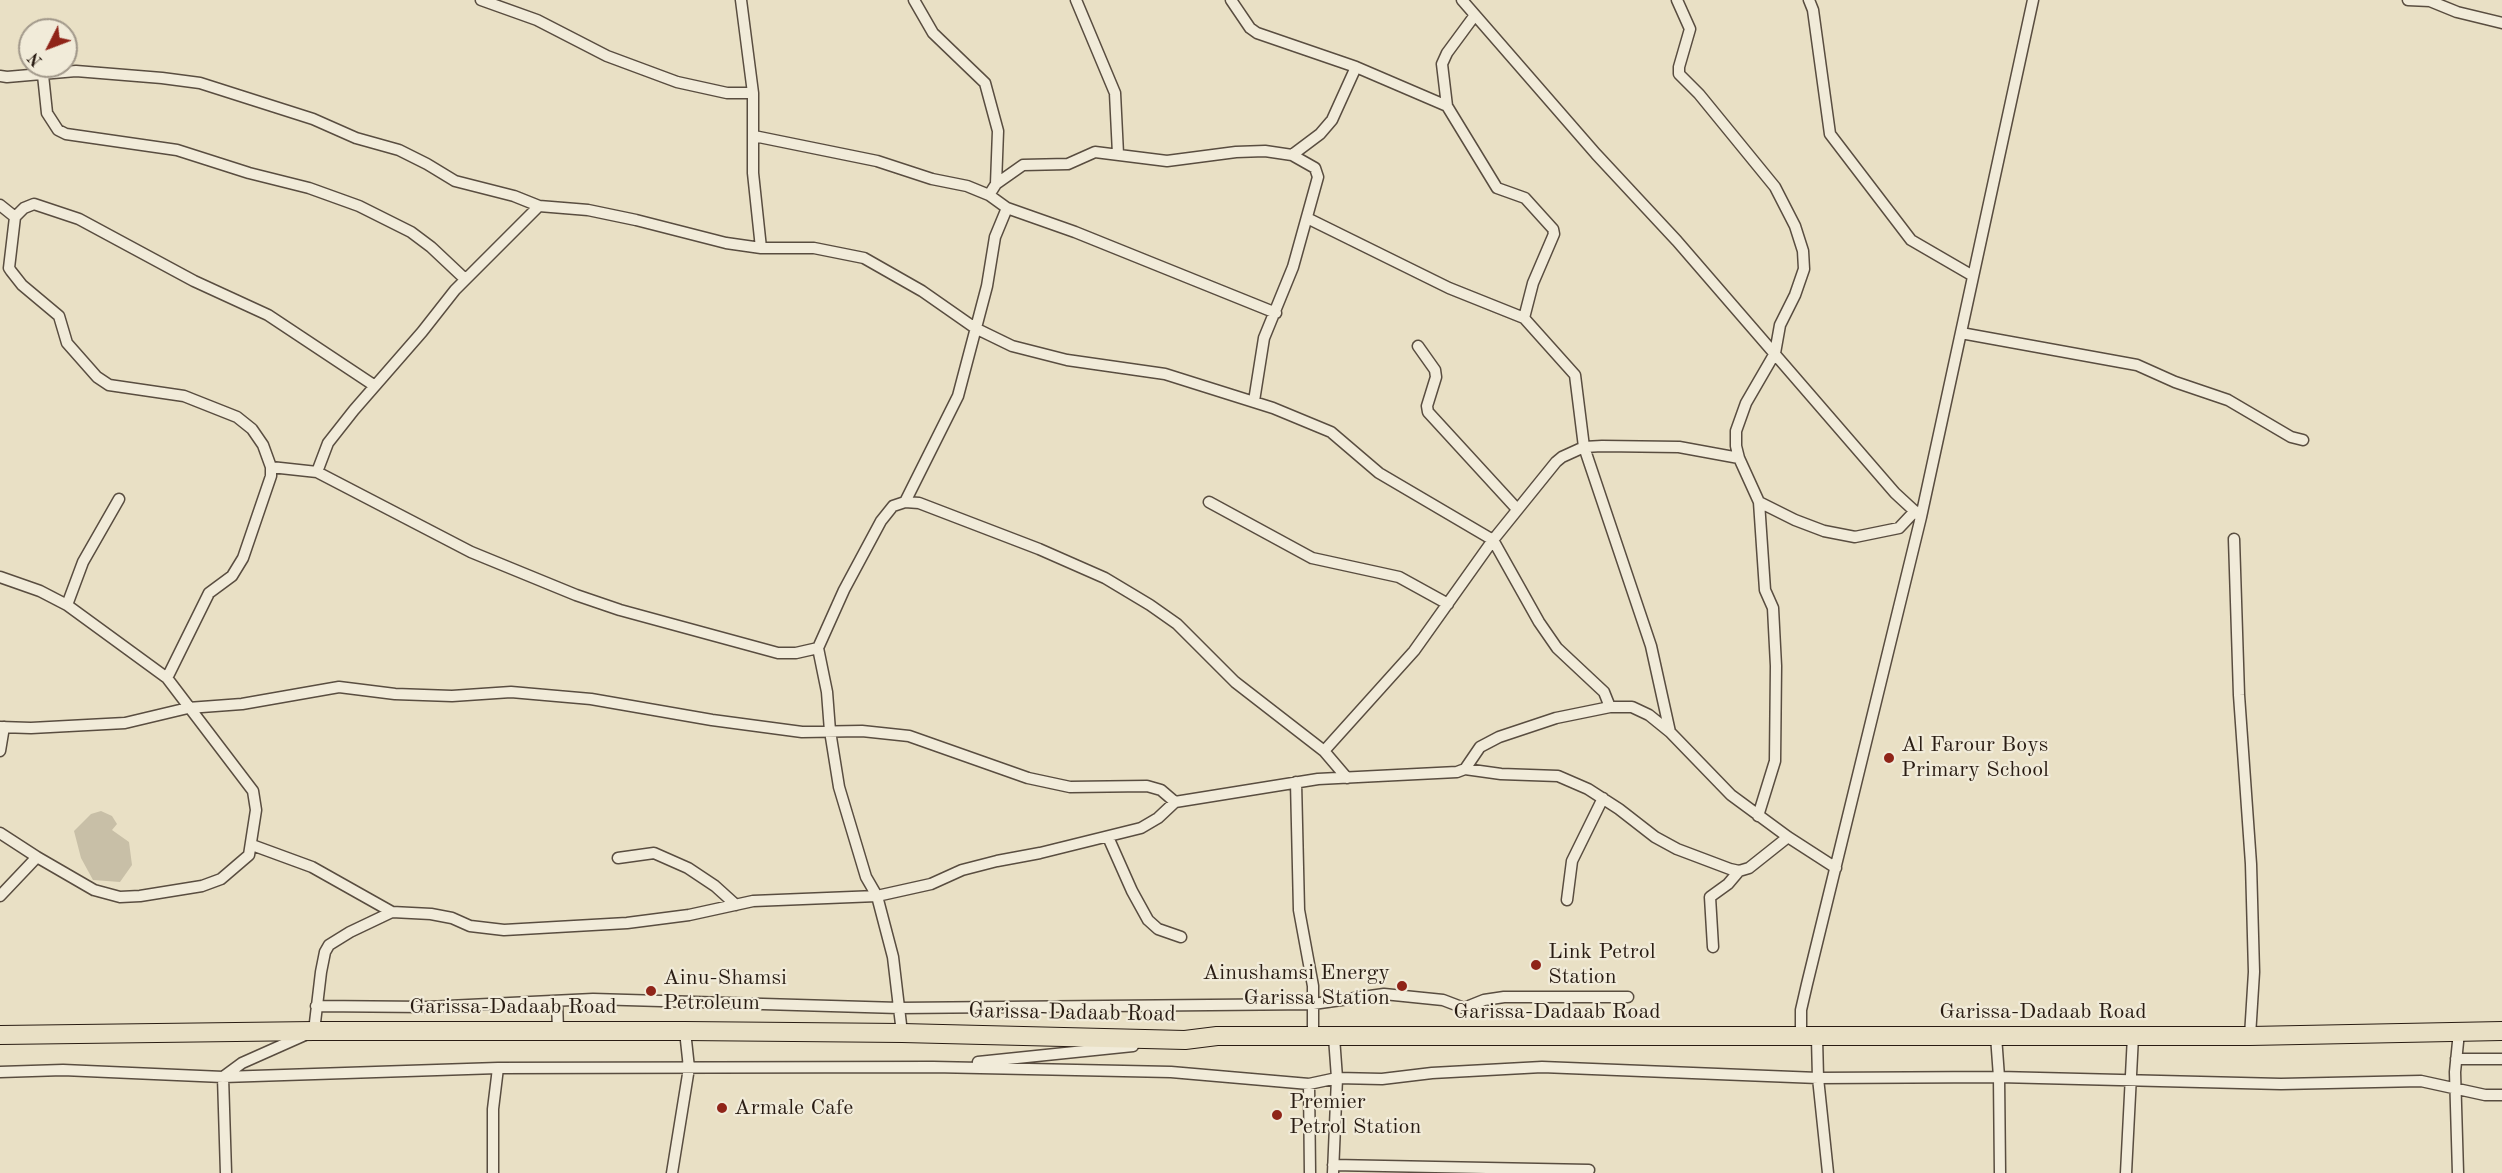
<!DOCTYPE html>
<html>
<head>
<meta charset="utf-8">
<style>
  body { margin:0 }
  #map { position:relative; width:2502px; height:1173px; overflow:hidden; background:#e9e0c5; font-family:"Old Standard TT",serif }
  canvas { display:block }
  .north { position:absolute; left:18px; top:18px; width:60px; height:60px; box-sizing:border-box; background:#f1ebd9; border:2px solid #a1988a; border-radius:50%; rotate:228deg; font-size:16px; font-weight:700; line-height:24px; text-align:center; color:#291c13 }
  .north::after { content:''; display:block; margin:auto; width:21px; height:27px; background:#8f2418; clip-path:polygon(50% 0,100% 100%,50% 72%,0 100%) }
</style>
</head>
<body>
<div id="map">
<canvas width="2502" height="1173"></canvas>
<div class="north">N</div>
</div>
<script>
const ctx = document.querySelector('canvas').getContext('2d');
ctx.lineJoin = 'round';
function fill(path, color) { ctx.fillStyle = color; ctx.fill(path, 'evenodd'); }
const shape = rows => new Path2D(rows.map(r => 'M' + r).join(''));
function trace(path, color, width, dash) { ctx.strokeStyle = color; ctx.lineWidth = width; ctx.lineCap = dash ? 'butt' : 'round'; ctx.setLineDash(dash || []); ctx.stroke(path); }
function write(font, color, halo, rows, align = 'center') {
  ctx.font = font + ' "Old Standard TT",serif'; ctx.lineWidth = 4.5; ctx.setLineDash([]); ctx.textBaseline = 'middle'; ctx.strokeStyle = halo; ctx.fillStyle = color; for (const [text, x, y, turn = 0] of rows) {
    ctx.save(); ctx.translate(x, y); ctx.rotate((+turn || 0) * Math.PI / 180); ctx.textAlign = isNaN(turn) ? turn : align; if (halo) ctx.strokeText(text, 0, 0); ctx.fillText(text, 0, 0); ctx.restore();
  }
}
const green = shape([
  [101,811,112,816,117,824,112,830,129,842,132,865,120,882,93,880,81,858,74,831,91,814]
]);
const street = shape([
  [481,0,537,20,607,56,677,82,727,93,753,93],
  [741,0,753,93,753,173,761,248],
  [914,0,933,33,985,83,998,131,996,184],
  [1076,0,1115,93,1118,154],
  [1231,0,1250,28,1257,33,1356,67,1447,106,1497,188,1525,198,1553,229,1554,234,1533,283,1524,318,1575,375,1584,447,1651,646,1670,732],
  [1462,0,1596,154,1677,241,1895,493,1921,517],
  [1677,0,1690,29,1679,67,1679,74,1699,94,1775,187,1795,226,1803,251,1804,269,1795,295,1780,325,1775,353,1746,403,1736,431,1736,446,1739,458,1759,502,1765,590,1773,608,1776,666,1775,761,1758,816],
  [1809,0,1813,10,1830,134,1911,240,1973,276],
  [2408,0,2430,1,2457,12,2502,23],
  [43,75,47,113,58,130,66,134,177,150,249,173,309,188,359,206,411,232,431,247,465,279],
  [0,76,7,77,76,71,162,78,200,83,313,119,356,138,399,150,427,164,455,181,514,196,539,206,588,210,636,220,726,243,761,248,814,248,864,258,922,291,975,328,1012,346,1067,360,1165,374,1273,408,1331,432,1379,473,1493,540,1539,622,1557,648,1604,692,1610,707],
  [1447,106,1442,64,1447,53,1475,15],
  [754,136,877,161,932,179,967,186,989,195,1007,208,1075,232,1276,313],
  [1292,155,1320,134,1332,120,1356,67],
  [989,195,996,184,1023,165,1068,164,1095,152,1167,161,1236,152,1265,151,1292,155,1315,168,1318,177,1293,267,1264,338,1254,401],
  [0,205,15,217],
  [1307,218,1449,288,1524,318],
  [1961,333,2137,365,2175,382,2228,400,2291,437,2303,440],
  [1418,346,1435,370,1436,377,1427,406,1428,412,1517,509],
  [271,467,317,472,471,552,576,595,620,610,778,653,796,653,818,648],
  [317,472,328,443,354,410,422,332,455,290,539,206],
  [905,502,958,396,987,286,995,237,1007,208],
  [1209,502,1312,558,1399,577,1448,604],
  [1759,502,1795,520,1824,531,1855,537,1899,528,1915,511],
  [2234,539,2239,695,2251,864,2254,972,2250,1036],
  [0,577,40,591,67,605,167,678,253,791,256,810,249,855,221,879,202,886,140,896,120,897,94,890,37,857,0,833],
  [67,605,83,562,119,499],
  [167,678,209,593,232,576,243,558,271,476,271,467,263,445,252,429,237,417,184,396,109,385,97,377,67,343,59,316,22,285,11,271,9,268,15,217,24,208,34,204,79,219,194,281,268,315,375,386],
  [0,727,31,728,125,723,188,708,242,704,339,687,395,694,452,696,511,692,591,699,712,720,802,732,862,731,909,736,1028,778,1070,787,1147,786,1161,790,1175,802],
  [0,751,4,727],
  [1324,751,1414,651,1493,540,1556,462,1562,457,1584,447,1602,446,1679,447,1739,458],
  [1465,769,1480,747,1499,737,1556,718,1610,707,1632,707,1649,715,1670,732,1731,795,1788,837,1836,868],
  [1296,782,1299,910,1313,986,1313,1037],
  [1108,837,1132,891,1148,920,1158,929,1181,937],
  [252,845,312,867,392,912],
  [618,858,654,853,688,868,715,886,736,905],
  [0,896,37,857],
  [1567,900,1572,861,1603,798],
  [1713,947,1710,897,1728,884,1739,871],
  [557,1001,558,1031],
  [316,1006,427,1007,593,999,899,1008,1313,1004,1384,994,1443,1000,1464,1008,1484,1000,1504,997,1628,997],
  [902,1033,893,957,877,896,866,877,839,787,830,731,827,692,818,648,844,590,881,521,893,506,905,502,919,503,1039,549,1105,578,1150,605,1177,624,1235,682,1324,751,1347,778],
  [1996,1036,1999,1077,2000,1173],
  [1801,1038,1801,1010,1807,984,1921,517,2033,0],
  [1817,1038,1818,1078,1828,1173],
  [2456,1059,2502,1059],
  [978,1062,1133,1046],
  [0,1072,63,1070,223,1077,498,1068,933,1067,1171,1072,1309,1084,1337,1078,1382,1079,1432,1073,1542,1067,1818,1078,1999,1077,2281,1084,2421,1081,2485,1095,2502,1095],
  [1309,1084,1310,1173],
  [1333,1165,1589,1170],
  [226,1173,223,1077,242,1063,314,1031,321,972,325,952,329,945,350,932,392,912,431,914,452,918,470,926,504,930,627,923,689,915,753,901,877,896,931,884,962,870,997,861,1040,853,1141,828,1158,818,1175,802,1318,779,1457,772,1465,769,1501,774,1558,776,1588,789,1619,809,1655,837,1677,849,1730,869,1739,871,1749,868,1788,837],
  [493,1173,493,1109,498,1068],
  [672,1173,689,1068,685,1031],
  [1333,1173,1337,1078,1334,1037],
  [2126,1173,2133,1036],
  [2458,1173,2455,1072,2459,1032]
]);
const highway = shape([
  [0,1035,314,1031,685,1031,902,1033,1185,1040,1217,1036,2250,1036,2502,1031]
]);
const markers = [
  [1889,758,6,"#8f2418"],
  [1536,965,6,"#8f2418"],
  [1402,986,6,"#8f2418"],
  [651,991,6,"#8f2418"],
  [722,1108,6,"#8f2418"],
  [1277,1115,6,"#8f2418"]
];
const poiNames = [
  ["Al Farour Boys",1901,745],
  ["Primary School",1901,770],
  ["Link Petrol",1548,952],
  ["Station",1548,977],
  ["Ainushamsi Energy",1390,973,"right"],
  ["Garissa Station",1390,998,"right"],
  ["Ainu-Shamsi",663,978],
  ["Petroleum",663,1003],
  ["Premier",1289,1102],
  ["Petrol Station",1289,1127],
  ["Armale Cafe",734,1108]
];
const streetNames = [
  ["Garissa-Dadaab Road",513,1007],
  ["Garissa-Dadaab Road",1557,1012],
  ["Garissa-Dadaab Road",2043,1012],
  ["Garissa-Dadaab Road",1072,1013,1]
];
fill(green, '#c8bfa7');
trace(street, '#594d40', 13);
trace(highway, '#291c13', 20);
trace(street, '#f1ebd9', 10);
trace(highway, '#e9e0c5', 18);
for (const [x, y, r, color] of markers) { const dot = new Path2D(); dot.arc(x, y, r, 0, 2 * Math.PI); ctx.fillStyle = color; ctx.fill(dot); trace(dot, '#f1ebd9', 2); }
write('22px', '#291c13', '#f1ebd9', poiNames, 'left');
write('22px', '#291c13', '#f1ebd9', streetNames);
</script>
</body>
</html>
